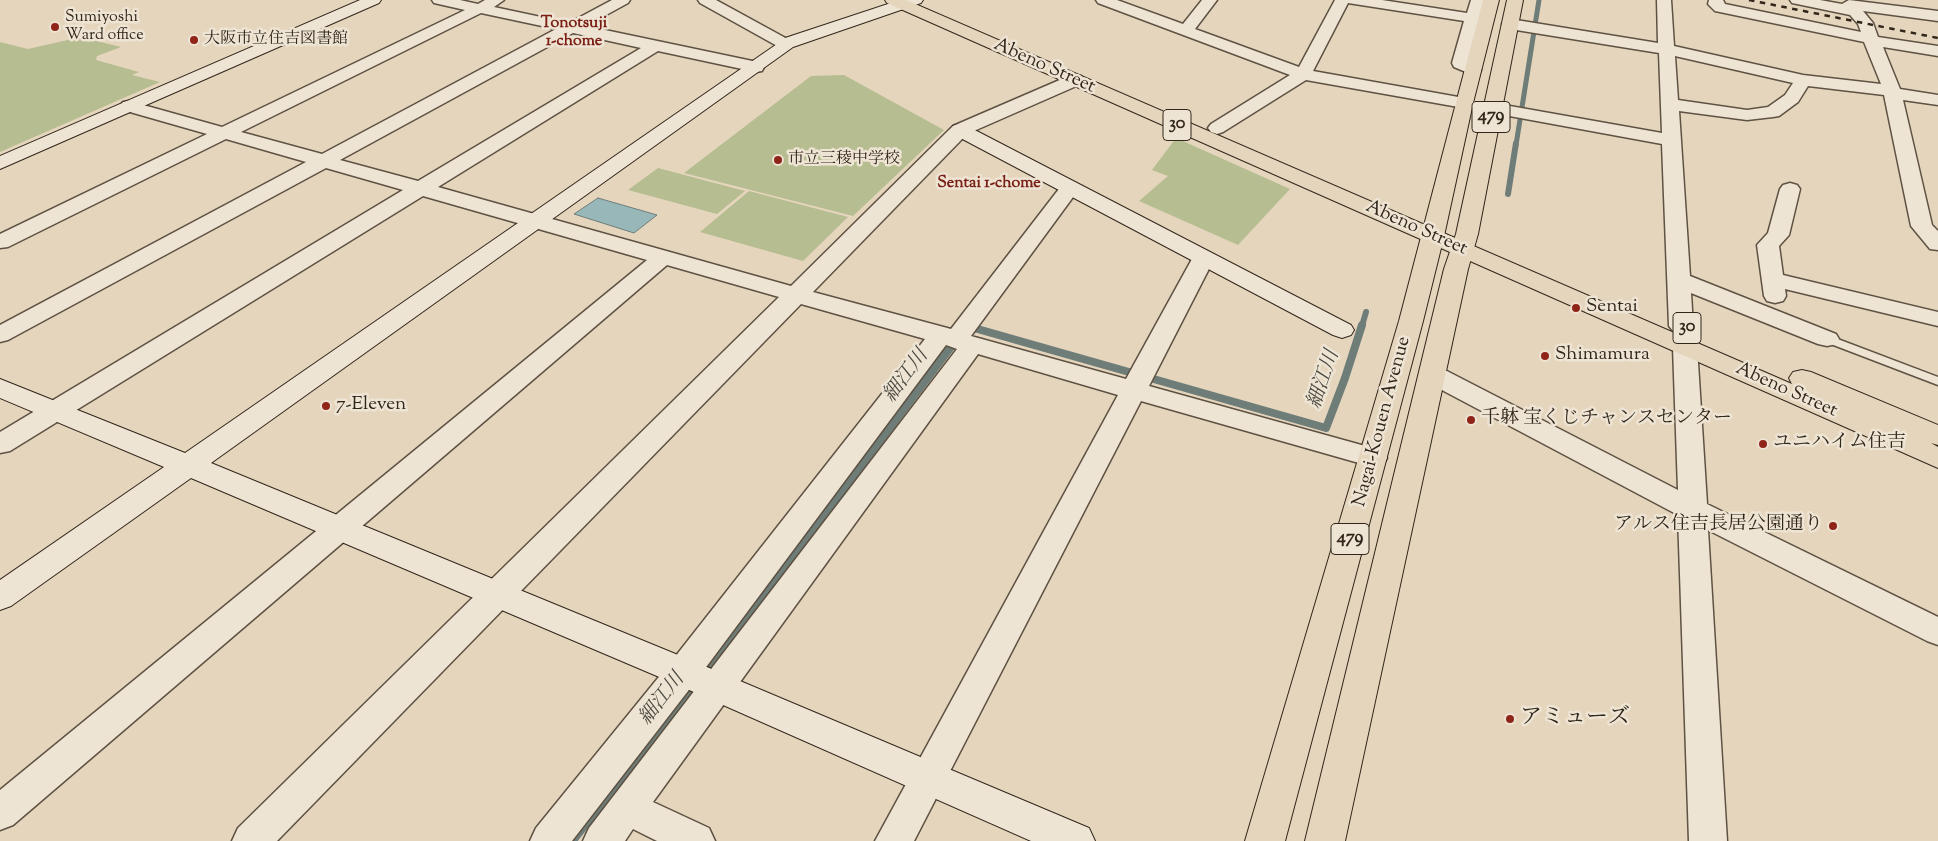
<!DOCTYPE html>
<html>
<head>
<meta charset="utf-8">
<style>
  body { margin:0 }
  canvas { display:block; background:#e5d5bd }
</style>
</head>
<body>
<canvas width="1938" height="841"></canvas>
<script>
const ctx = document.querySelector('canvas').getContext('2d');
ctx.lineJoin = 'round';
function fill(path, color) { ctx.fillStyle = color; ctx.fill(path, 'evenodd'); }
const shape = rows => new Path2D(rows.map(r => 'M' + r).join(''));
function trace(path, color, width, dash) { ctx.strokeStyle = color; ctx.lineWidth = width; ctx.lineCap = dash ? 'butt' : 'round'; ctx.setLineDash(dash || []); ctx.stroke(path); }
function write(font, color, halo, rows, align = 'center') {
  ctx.font = font + ' "Sorts Mill Goudy","Noto Serif JP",serif'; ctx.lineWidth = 5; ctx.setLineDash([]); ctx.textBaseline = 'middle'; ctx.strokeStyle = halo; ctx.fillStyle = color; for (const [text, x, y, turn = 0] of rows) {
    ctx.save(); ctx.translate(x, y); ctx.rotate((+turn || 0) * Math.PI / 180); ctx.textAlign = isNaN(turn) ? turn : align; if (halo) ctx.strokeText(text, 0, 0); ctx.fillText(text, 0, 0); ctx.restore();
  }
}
const green = shape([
  [81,37,121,47,97,56,96,60,139,72,132,75,160,82,0,152,0,42,28,49],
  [844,75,944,130,853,216,684,173,811,76],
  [1176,138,1290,189,1238,245,1139,201,1168,176,1152,170],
  [658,168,745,191,717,214,628,190],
  [749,191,848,217,803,261,700,232]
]);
const water = shape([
  [598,198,657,215,634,233,574,214,598,198]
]);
const streamFar3 = shape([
  [1516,145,1539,0]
]);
const streamFar2 = shape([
  [1508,194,1516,143],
  [1362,326,1366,312]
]);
const streamFar1 = shape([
  [967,326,1326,428,1345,378,1362,325],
  [794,554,957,339]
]);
const stream = shape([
  [703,675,795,553],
  [572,841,697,684]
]);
const lane = shape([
  [1827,335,1938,377,1938,385,1823,341,1821,339,1827,335]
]);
const street = shape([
  [432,0,460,0,478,4,485,0,504,0,494,7,569,23,612,0,630,0,628,3,586,26,762,63,764,67,762,71,756,72,658,51,438,187,791,286,953,126,1069,76,1075,75,1081,76,1084,80,1081,84,967,134,813,292,951,329,1062,185,1069,183,1076,185,1079,189,1076,193,971,336,1126,379,1192,259,1195,254,1203,252,1211,254,1214,259,1149,386,1383,451,1387,458,1383,465,1373,467,1141,401,914,841,875,841,1118,395,978,354,653,802,709,828,715,841,657,841,633,829,625,841,583,841,589,828,957,349,946,345,695,682,572,841,530,841,536,828,671,662,925,339,801,304,277,841,232,841,238,828,779,297,667,265,13,825,0,830,0,790,647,260,423,196,10,451,0,453,0,432,403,190,326,168,8,340,0,342,0,325,306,162,226,139,8,247,0,248,0,234,207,134,123,110,120,106,123,102,129,101,222,127,465,10,434,3,432,0],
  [481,13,556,29,322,154,241,132,481,13],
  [573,33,641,48,418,181,340,160,573,33],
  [698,0,716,0,791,41,793,44,791,47,779,47,700,3,698,0],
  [1096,0,1117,0,1183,24,1202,0,1217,0,1195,29,1299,67,1335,0,1382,0,1467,13,1471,0,1485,0,1469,61,1481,70,1479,74,1473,75,1454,67,1452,63,1464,21,1348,3,1313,71,1464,98,1470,99,1473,103,1470,107,1464,108,1306,80,1223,132,1217,134,1211,132,1208,128,1211,124,1290,75,1098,3,1096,0],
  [1657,0,1671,0,1674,46,1803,75,1881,84,1864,42,1715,11,1708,4,1709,0,1723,0,1725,4,1861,32,1858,24,1850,15,1797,4,1792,3,1790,0,1820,0,1842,4,1849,0,1938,11,1938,21,1863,11,1873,23,1878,37,1938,46,1938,56,1883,47,1900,89,1938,95,1938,105,1903,100,1932,225,1938,231,1938,250,1930,249,1911,226,1884,95,1808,86,1798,102,1779,116,1773,117,1747,120,1679,111,1690,276,1836,334,1839,339,1836,344,1827,346,1818,344,1691,293,1693,326,1689,331,1681,333,1673,331,1669,326,1662,144,1493,113,1487,112,1484,108,1487,104,1493,103,1662,133,1659,53,1510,29,1504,27,1502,24,1504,21,1510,19,1658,43,1657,0],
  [1675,56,1793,83,1785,95,1768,107,1747,110,1678,100,1675,56],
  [1790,183,1797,185,1800,189,1789,235,1779,246,1783,275,1938,312,1938,326,1785,289,1786,296,1783,301,1775,303,1767,301,1764,296,1757,245,1768,233,1780,189,1783,185,1790,183],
  [1685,339,1694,342,1697,347,1707,504,1938,617,1938,645,1927,641,1708,530,1727,841,1689,841,1678,515,1423,380,1420,374,1423,368,1432,366,1441,368,1678,490,1673,347,1676,342,1685,339]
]);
const secondary = shape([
  [360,0,381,0,379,3,0,169,0,156,360,0],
  [900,0,923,0,921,3,793,47,211,463,695,662,1089,828,1095,841,1031,841,671,682,191,478,11,606,0,610,0,580,164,467,0,398,0,379,185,453,777,44,779,40,900,0],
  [960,124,967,126,1351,325,1354,330,1351,335,1342,338,1333,335,953,134,950,130,953,126,960,124]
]);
const primary = shape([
  [885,0,906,0,1792,384,1789,378,1793,372,1802,370,1811,372,1938,425,1938,445,1931,443,1938,447,1938,468,887,3,885,0]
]);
const highway = shape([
  [1483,0,1499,0,1473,103,1444,236,1423,321,1285,841,1245,841,1399,321,1483,0],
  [1507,0,1523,0,1478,234,1468,269,1345,841,1305,841,1444,269,1456,234,1507,0]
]);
const rail = shape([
  [1749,0,1938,38]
]);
const markers = [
  [55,27,5,"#8f2418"],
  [194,40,5,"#8f2418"],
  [778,160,5,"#8f2418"],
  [1576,308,5,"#8f2418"],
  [1545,356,5,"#8f2418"],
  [326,406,5,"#8f2418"],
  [1471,420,5,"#8f2418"],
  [1763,444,5,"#8f2418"],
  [1833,526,5,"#8f2418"],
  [1510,719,5,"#8f2418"]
];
const farPoinames = [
  ["Sumiyoshi",65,18],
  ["Ward office",65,36],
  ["大阪市立住吉図書館",204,40],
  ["市立三稜中学校",788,160]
];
const farNeighbourhoodnames = [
  ["Tonotsuji",574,24],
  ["1-chome",574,42],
  ["Sentai 1-chome",989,184]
];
const shields = [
  [1491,117,38],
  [1177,125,28],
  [1687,328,28],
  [1350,539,38]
];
const shieldNames = [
  ["479",1491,117],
  ["30",1177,125],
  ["30",1687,328],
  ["479",1350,539]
];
const streetNames = [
  ["Abeno Street",1044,67,24],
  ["Abeno Street",1416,229,24],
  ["Abeno Street",1786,391,24],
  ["Nagai-Kouen Avenue",1383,422,-75]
];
const poiNames = [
  ["Sentai",1586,308],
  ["Shimamura",1555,356],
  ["7-Eleven",336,406],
  ["千躰 宝くじチャンスセンター",1481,420],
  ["ユニハイム住吉",1773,444],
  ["アルス住吉長居公園通り",1823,526,"right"]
];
const waterNames = [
  ["細江川",907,377,-53],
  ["細江川",1325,380,-71],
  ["細江川",663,700,-52]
];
const nearPoinames = [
  ["アミューズ",1520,719]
];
fill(green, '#b6bd90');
fill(water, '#98b7b8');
trace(water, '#6f7d79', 1);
trace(streamFar3, '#6f7d79', 5);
trace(streamFar2, '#6f7d79', 6);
trace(streamFar1, '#6f7d79', 8);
trace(stream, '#6f7d79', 9);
trace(lane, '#5e5243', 3);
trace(street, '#5e5243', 3);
trace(secondary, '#31261a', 2);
trace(primary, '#31261a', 2);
trace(highway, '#31261a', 2);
fill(lane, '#eee4d4');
fill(street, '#eee4d4');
fill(secondary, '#eee4d4');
fill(primary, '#e5d5bd');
fill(highway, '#e5d5bd');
trace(rail, '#31261a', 2.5, [5.5, 5.5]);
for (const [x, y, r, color] of markers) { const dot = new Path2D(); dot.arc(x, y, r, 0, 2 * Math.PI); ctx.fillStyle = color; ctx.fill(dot); trace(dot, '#eee4d4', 2); }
write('16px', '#31261a', '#eee4d4', farPoinames, 'left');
write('bold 16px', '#7a1f14', '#eee4d4', farNeighbourhoodnames);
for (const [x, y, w] of shields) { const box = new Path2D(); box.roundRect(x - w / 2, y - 15.5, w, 31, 4); ctx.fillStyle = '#eee4d4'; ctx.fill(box); trace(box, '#31261a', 1); }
write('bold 18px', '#31261a', null, shieldNames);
write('19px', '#31261a', '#eee4d4', streetNames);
write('19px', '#31261a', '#eee4d4', poiNames, 'left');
write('italic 20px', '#4b4a42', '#eee4d4', waterNames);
write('22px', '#31261a', '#eee4d4', nearPoinames, 'left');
</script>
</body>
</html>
